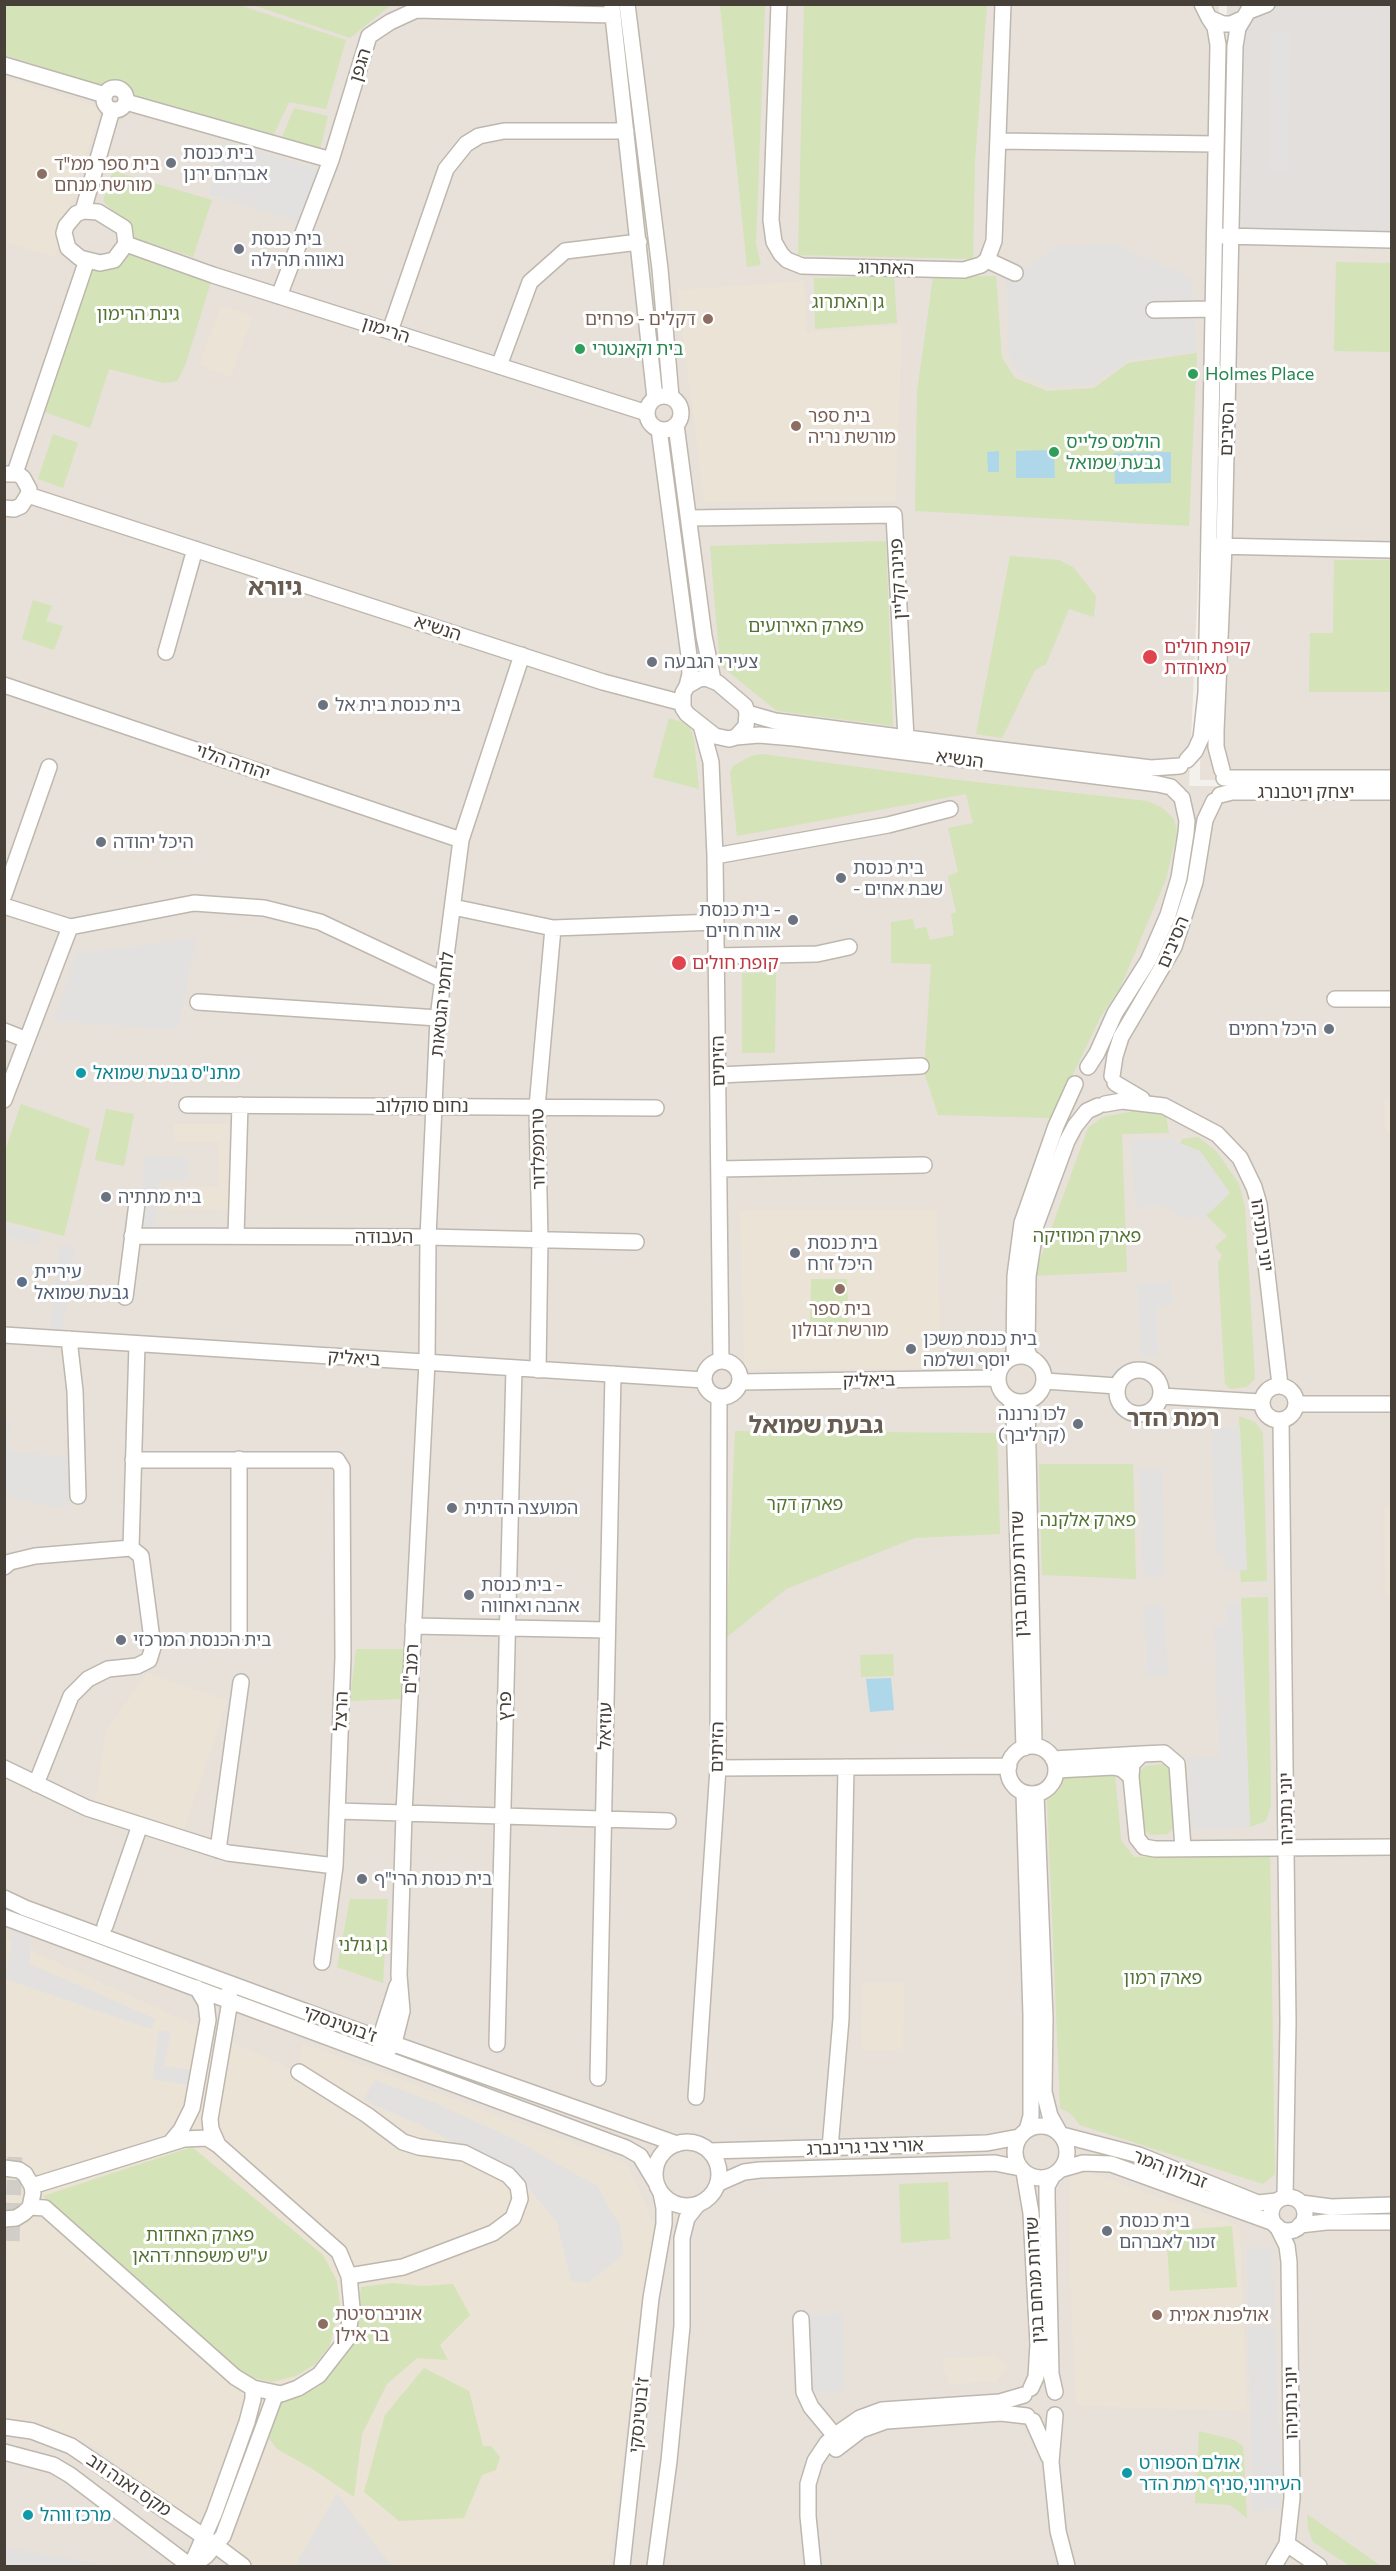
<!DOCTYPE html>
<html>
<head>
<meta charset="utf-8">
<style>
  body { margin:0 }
  #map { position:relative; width:1396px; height:2571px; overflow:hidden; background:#f4f0eb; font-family:Commissioner,sans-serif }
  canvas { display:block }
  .frame { position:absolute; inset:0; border:6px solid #474039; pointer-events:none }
</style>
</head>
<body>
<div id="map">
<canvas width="1396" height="2571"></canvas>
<div class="frame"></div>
</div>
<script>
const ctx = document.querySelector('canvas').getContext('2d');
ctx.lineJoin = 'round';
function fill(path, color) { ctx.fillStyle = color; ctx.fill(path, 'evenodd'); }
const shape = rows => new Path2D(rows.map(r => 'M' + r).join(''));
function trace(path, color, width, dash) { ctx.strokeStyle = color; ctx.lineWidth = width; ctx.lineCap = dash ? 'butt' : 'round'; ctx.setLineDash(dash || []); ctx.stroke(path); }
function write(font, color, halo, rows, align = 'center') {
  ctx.font = font + ' Commissioner,"Noto Sans Hebrew",sans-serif'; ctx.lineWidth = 6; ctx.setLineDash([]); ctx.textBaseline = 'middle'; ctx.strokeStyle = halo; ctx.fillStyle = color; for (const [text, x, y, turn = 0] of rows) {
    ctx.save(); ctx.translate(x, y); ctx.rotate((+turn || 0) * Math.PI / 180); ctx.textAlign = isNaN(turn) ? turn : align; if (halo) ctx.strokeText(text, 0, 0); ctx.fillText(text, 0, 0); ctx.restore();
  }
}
const residential = shape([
  [5,5,1219,5,1214,125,1213,243,1189,786,1391,787,1391,2566,5,2566],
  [1228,5,1391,5,1391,782,1200,780,1202,549,1220,549]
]);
const industrial = shape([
  [1227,5,1391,5,1391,240,1223,236]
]);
const education = shape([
  [4,78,101,107,55,257,5,242],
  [804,281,806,332,902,325,896,501,704,502,677,290],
  [221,305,253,316,231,377,199,365],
  [1384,1100,1391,1100,1391,1132,1385,1132],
  [174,1124,229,1124,229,1210,163,1209,163,1187,218,1187,219,1142,174,1142],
  [740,1210,937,1210,941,1369,744,1369],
  [1384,1507,1391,1507,1391,1594,1385,1594],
  [147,1673,228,1700,183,1833,95,1803,106,1730],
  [5,1939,298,2072,302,2043,627,2163,654,2224,609,2566,249,2566,95,2447,59,2433,5,2423],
  [862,1983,904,1983,903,2051,862,2050],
  [1088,2172,1240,2226,1247,2411,1076,2406,1070,2286,1070,2176],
  [995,2356,1008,2365,996,2382,948,2384,947,2374,944,2374,943,2358]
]);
const green = shape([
  [4,5,239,5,346,40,326,109,289,102,273,136,138,97,121,81,99,85,5,55],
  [253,5,391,5,350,38],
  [720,5,765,5,756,244,761,265,747,267],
  [804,5,987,5,975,161,973,259,798,255],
  [294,108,328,116,320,150,281,140],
  [113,171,212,200,193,257,131,237,124,222,103,201],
  [126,244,213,275,185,366,177,381,164,383,109,369,90,428,36,409,87,260,108,262],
  [1336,262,1391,263,1391,352,1334,351],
  [894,276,897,323,815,329,814,278],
  [996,276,1002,358,1015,378,1047,391,1094,388,1128,363,1197,353,1189,526,915,511,917,392,933,277],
  [53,434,78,443,63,488,38,479],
  [886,541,893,726,777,711,720,665,710,546],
  [1010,556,1059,560,1073,567,1096,596,1094,617,1069,609,1046,664,1035,670,1002,738,976,734],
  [1334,560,1391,560,1391,692,1309,692,1310,633,1333,633],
  [33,600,52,606,46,621,63,626,54,650,22,639],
  [669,718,689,724,694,739,699,789,653,777],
  [762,754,949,779,1147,801,1161,807,1174,819,1177,832,1166,879,1120,988,1100,1018,1052,1118,938,1115,924,1072,931,964,891,963,891,922,913,919,915,929,926,927,930,940,954,935,951,914,956,912,948,876,958,872,948,828,973,823,966,794,737,836,730,772,733,766,751,756],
  [742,973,776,973,775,1053,742,1053],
  [21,1104,90,1129,64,1236,5,1221,5,1151],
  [106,1109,134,1114,124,1166,95,1160],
  [1134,1111,1166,1116,1169,1133,1122,1134,1127,1272,1028,1276,1042,1254,1088,1128,1103,1117],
  [1198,1137,1217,1152,1239,1184,1245,1207,1255,1379,1246,1387,1230,1389,1225,1384,1218,1263,1222,1255,1215,1247,1227,1236,1206,1215,1230,1193,1200,1151,1180,1143,1182,1139],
  [811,1279,847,1279,849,1328,810,1328],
  [1239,1416,1255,1422,1263,1433,1267,1581,1241,1582,1240,1570,1247,1569],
  [735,1431,997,1433,1000,1534,915,1538,786,1589,726,1638],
  [1039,1464,1133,1464,1136,1579,1042,1575],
  [1268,1597,1271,1805,1266,1821,1250,1827,1241,1598],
  [356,1649,407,1649,402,1699,350,1701],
  [893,1654,894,1676,861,1677,860,1655],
  [1166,1764,1169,1768,1173,1828,1168,1834,1150,1835,1142,1827,1139,1773,1145,1766],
  [1115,1774,1121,1840,1134,1857,1270,1854,1275,2174,1263,2184,1080,2125,1071,2114,1060,2108,1047,1798,1059,1790,1064,1778],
  [350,1899,388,1899,383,1983,337,1967],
  [192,2147,323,2255,337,2281,340,2305,330,2345,315,2364,296,2376,272,2382,249,2377,143,2290,43,2196],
  [948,2182,950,2239,901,2243,899,2184],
  [1232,2226,1237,2287,1170,2291,1166,2231],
  [392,2283,422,2286,453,2284,470,2315,440,2345,448,2360,417,2358,387,2384,362,2434,354,2497,311,2468,277,2449,268,2437,280,2400,319,2387,355,2336,361,2287],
  [424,2368,469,2391,483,2446,491,2446,500,2457,496,2470,482,2475,464,2518,399,2521,364,2492,385,2415],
  [1199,2431,1234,2440,1243,2446,1247,2518,1230,2505,1195,2503],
  [1307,2514,1381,2566,1350,2566,1313,2542,1308,2529]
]);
const parking = shape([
  [1270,32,1291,32,1288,171,1268,171],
  [224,141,318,169,301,223,208,194],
  [1116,244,1191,278,1197,352,1130,359,1091,385,1048,386,1018,373,1009,356,1006,280,1058,246],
  [196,938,178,1030,54,1021,75,954],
  [1166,1138,1200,1151,1230,1193,1202,1220,1193,1214,1185,1220,1164,1206,1135,1207,1131,1140],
  [144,1156,189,1158,188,1180,158,1180,155,1236,140,1235],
  [5,1224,41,1233,38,1245,5,1236],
  [59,1245,75,1247,62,1337,49,1336],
  [1171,1282,1173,1305,1156,1307,1158,1356,1141,1357,1137,1284],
  [4,1417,10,1418,9,1451,70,1458,68,1509,5,1497],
  [1240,1427,1247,1570,1225,1571,1224,1554,1216,1555,1211,1428],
  [1139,1469,1162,1469,1165,1576,1143,1577],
  [1241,1603,1250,1827,1190,1829,1188,1758,1219,1756,1214,1626,1227,1625,1226,1604],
  [1164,1605,1168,1676,1147,1677,1144,1606],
  [14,1929,31,1935,30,1964,156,2019,151,2029,5,1979],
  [159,2030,171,2032,164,2066,194,2070,193,2086,152,2079],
  [375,2080,431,2101,514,2139,597,2186,620,2226,624,2254,588,2283,571,2281,557,2222,510,2166,464,2148,420,2125,363,2100],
  [1272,2248,1275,2320,1249,2321,1246,2249],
  [843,2313,845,2392,811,2392,809,2314],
  [1276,2326,1281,2510,1252,2511,1248,2327],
  [337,2493,389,2563,394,2566,295,2566],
  [4,2547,64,2558,114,2566,5,2566]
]);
const water = shape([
  [1054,450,1055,478,1016,478,1016,451],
  [999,451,999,472,988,472,987,452],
  [1171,452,1171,483,1115,484,1114,453],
  [891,1678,894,1710,870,1712,866,1679]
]);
const minorTunnel = shape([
  [12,2241,15,2151]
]);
const minor = shape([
  [627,4,660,269,671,397],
  [779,4,771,220,774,242,781,254,787,260,802,266,964,270,981,265,987,260,994,241,1003,4],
  [1202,4,1209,18,1223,24,1231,24,1244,18,1252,4],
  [612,7,655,398],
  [1249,11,1267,4],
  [4,65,105,95],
  '104 99a11 11 0 1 1 22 0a11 11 0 1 1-22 0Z',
  [126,102,331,160],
  [998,141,1216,144],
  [83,211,98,212,124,228,126,244,114,260,100,263,80,258,68,248,64,233,66,226,76,214,83,211],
  [83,211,112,110],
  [1224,236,1392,240],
  [126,244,213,275,647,413],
  [987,260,1015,273],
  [279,296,331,160,369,36,390,22,416,10,613,15],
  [1154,310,1213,309],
  [390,331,446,169,466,144,479,136,504,131,626,131],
  [499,366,530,282,565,251,639,242],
  '647 413a17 17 0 1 1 34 0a17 17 0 1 1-34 0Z',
  [676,425,704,636,713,680],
  [659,429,689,656,690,674,687,686],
  [15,473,87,260],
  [4,474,18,474,23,478,29,489,28,495,21,506,14,509,4,508],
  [28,495,603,682,683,703],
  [690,518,894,515,906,738],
  [1215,546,1392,550],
  [166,652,195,549],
  [706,678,718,683,745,706,747,713,746,726,736,737,729,739,715,736,687,714,683,708,683,693,687,686,699,679,706,678],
  [4,685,461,840],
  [747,713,775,721,985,748,1151,768,1180,766],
  [701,725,711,762,715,856,721,1361],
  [736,737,759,735,794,738,1158,784,1171,787,1179,795],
  [1187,760,1195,751,1201,738,1206,693,1218,45,1215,27,1209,18],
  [1222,770,1216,747,1216,731,1224,546,1235,46,1238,28,1244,18],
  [1224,778,1392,778],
  [1220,795,1232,792,1392,792],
  [715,856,888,825,950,809],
  [4,895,49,767],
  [4,906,70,927,194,903,264,908,320,922,443,980],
  [453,907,553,928,716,922],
  [716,956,817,954,849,947],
  [1335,999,1392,999],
  [198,1002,438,1018],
  [4,1031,27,1040],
  [1088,1067,1097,1053,1115,1013,1148,961,1168,915,1179,878,1186,833,1187,821,1182,798],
  [718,1075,921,1066],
  [1112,1076,1115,1056,1121,1037,1174,947,1195,882,1205,820,1214,801],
  [1115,1083,1142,1099],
  [4,1100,70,927],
  [1105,1104,1122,1101,1164,1106,1217,1134,1240,1158,1254,1187,1259,1204,1280,1385],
  [187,1105,656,1108],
  [719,1169,924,1165],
  [132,1236,428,1237,636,1242],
  [236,1236,240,1105],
  [125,1297,137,1203],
  [4,1335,704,1380],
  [69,1339,75,1391,78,1496],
  '998 1379a23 23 0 1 1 46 0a23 23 0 1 1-46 0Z',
  [1014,1357,1015,1276,1022,1223,1056,1126,1075,1084],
  [1030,1357,1027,1351,1028,1276,1036,1225,1067,1141,1075,1126,1087,1111,1098,1106],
  '704 1379a18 18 0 1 1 36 0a18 18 0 1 1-36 0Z',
  '1117 1392a22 22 0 1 1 44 0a22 22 0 1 1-44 0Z',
  [538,1370,540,1239,537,1107,553,928],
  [1045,1381,1117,1386],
  [740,1382,997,1378],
  '1262 1403a17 17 0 1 1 34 0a17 17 0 1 1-34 0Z',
  [1161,1396,1261,1402],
  [1011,1401,1014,1414,1024,1748],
  [1027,1402,1034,1744],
  [1296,1404,1392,1404],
  [1281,1420,1288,2022,1285,2197],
  [133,1460,337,1460,342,1468,343,1657,335,1866,322,1962],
  [131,1548,137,1344],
  [4,1567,10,1562,35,1556,131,1548],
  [413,1626,607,1630],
  [239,1632,239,1459],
  '1008 1770a24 24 0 1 1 48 0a24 24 0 1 1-48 0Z',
  [1053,1759,1142,1754],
  [4,1768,87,1808,228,1853,335,1866],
  [718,1768,1009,1766],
  [1056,1770,1114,1767,1122,1769,1131,1777],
  [36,1784,71,1696,88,1679,108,1669,137,1666,149,1660,153,1647,141,1556,131,1548],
  [1024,1793,1031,2015,1031,2116,1027,2130],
  [1036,1794,1045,2018,1044,2092,1050,2116,1059,2132],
  [337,1811,668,1821],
  [1183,1848,1177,1764,1164,1753,1142,1754,1132,1764,1131,1777,1137,1838,1144,1847,1155,1849,1392,1847],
  [218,1850,241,1682],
  [4,1898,25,1908,380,2039,677,2144],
  [4,1917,626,2148,640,2156,655,2181],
  [105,1926,140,1825],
  [497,2044,514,1368],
  [381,2047,380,2039,397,1986],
  [382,2057,394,2043,402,2011,399,1975,404,1813,427,1362,428,1237,438,1018,461,840,522,655],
  [299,2072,367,2115,403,2142,419,2147,464,2153,508,2175,518,2186,520,2199,513,2218,493,2233,403,2267,349,2276],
  [598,2078,613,1374],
  [696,2097,718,1768,719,1397],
  '1015 2152a26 26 0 1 1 52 0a26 26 0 1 1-52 0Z',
  [1062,2135,1139,2155,1258,2203,1277,2201],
  '655 2174a32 32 0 1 1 64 0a32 32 0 1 1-64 0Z',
  [171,2142,181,2130,192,2108,208,2020,206,2003,197,1988],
  [218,2145,211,2129,210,2119,230,2001,229,1992],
  [830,2148,841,2019,846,1767],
  [710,2151,987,2143,1019,2137],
  [4,2168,19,2170,25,2174,32,2186,33,2193,30,2207,24,2213,16,2218,4,2219],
  [1062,2169,1083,2163,1111,2164,1274,2223],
  [1024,2172,1031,2213,1038,2344,1036,2377,1031,2388],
  [1052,2177,1047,2186,1047,2198,1051,2374,1055,2392],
  [719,2183,744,2172,760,2170,995,2163,1020,2168],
  '1271 2214a17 17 0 1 1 34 0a17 17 0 1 1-34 0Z',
  [1301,2203,1331,2207,1392,2205],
  [30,2207,45,2208,235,2377,253,2388,281,2394,298,2388,319,2375,347,2339,352,2308,349,2276,339,2252,218,2145,207,2138,184,2139,32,2186],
  [1300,2225,1326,2222,1392,2222],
  [801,2319,804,2392,811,2407,840,2442],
  [1055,2415,1051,2462,1058,2531,1067,2566],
  [1033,2421,1049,2457],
  [4,2427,32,2431,71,2446,203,2536,243,2566],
  [836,2449,861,2430,886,2421,1001,2413,1027,2416],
  [4,2452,53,2465,70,2475,190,2566],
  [1287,2544,1319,2566],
  [191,2566,214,2514,247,2422,253,2399,253,2388],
  [192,2566,206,2556,223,2536,276,2393],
  [622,2566,651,2298,664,2224,664,2208,661,2193],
  [655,2566,669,2461,682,2326,682,2238,687,2218,698,2204],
  [813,2566,808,2516,808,2484,815,2461,827,2443,837,2434,860,2418,882,2410,1000,2402,1024,2395],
  [1274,2566,1287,2544,1292,2498,1289,2262,1287,2246,1277,2226]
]);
const markers = [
  [171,163,6,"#6b7280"],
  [42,174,6,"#8d6e63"],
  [239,249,6,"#6b7280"],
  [708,319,6,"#8d6e63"],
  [580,349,6,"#2e9e5b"],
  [1193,374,6,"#2e9e5b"],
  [796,426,6,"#8d6e63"],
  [1054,452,6,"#2e9e5b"],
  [1150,657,8,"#e0444e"],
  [652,662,6,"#6b7280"],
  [323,705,6,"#6b7280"],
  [101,842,6,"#6b7280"],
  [841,878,6,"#6b7280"],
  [793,920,6,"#6b7280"],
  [679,963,8,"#e0444e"],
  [1329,1029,6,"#6b7280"],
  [81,1073,6,"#0f9aa8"],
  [106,1197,6,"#6b7280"],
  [795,1253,6,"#6b7280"],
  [22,1282,6,"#5c6f8a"],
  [840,1289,6,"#8d6e63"],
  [911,1349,6,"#6b7280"],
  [1078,1424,6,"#6b7280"],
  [452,1508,6,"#6b7280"],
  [469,1595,6,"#6b7280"],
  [121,1640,6,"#6b7280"],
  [362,1879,6,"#6b7280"],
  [1107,2231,6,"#6b7280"],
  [1157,2315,6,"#8d6e63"],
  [323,2324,6,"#8d6e63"],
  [1127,2473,6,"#0f9aa8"],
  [28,2515,6,"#0f9aa8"]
];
const streetNames = [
  ["הגפן",360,65,-73],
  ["האתרוג",886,268,1],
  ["הרימון",386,330,18],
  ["הסיבים",1227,429,-88],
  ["פנינה קליין",898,579,-93],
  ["הנשיא",438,628,18],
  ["הנשיא",960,759,7],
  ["יהודה הלוי",233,762,19],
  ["יצחק ויטבנרג",1306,792],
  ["הסיבים",1173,942,-67],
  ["לוחמי הגטאות",442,1004,-84],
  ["הזיתים",718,1061,-91],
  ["נחום סוקלוב",422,1106],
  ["טרומפלדור",538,1149,-91],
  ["יוני נתניהו",1262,1235,82],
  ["העבודה",384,1237],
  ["ביאליק",354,1358,4],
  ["ביאליק",869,1380,-1],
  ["שדרות מנחם בגין",1019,1574,-92],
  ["רמב\"ם",411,1669,-87],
  ["פרץ",505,1706,-89],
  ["הרצל",341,1711,-88],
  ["עוזיאל",605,1726,-89],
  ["הזיתים",717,1747,-89],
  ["יוני נתניהו",1286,1809,-91],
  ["ז'בוטינסקי",340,2024,20],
  ["אורי צבי גרינברג",865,2147,-2],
  ["זבולון המר",1170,2169,21],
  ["שדרות מנחם בגין",1035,2280,-93],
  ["יוני נתניהו",1291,2403,-91],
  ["ז'בוטינסקי",639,2415,-84],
  ["מקס ואנה ווב",129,2485,34]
];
const worshipNames = [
  ["בית כנסת",183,153],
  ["אברהם ירנן",183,174],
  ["בית כנסת",251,239],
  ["נאווה תהילה",251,260],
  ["צעירי הגבעה",664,662],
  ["בית כנסת בית אל",335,705],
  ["היכל יהודה",113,842],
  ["בית כנסת",853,868],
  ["- שבת אחים",853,889],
  ["בית כנסת -",781,910,"right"],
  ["אורח חיים",781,931,"right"],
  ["היכל רחמים",1317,1029,"right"],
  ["בית מתתיה",118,1197],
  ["בית כנסת",807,1243],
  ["היכל זרח",807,1264],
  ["בית כנסת משכן",923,1339],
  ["יוסף ושלמה",923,1360],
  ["לכו נרננה",1066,1414,"right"],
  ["(קרליבך)",1066,1435,"right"],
  ["המועצה הדתית",464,1508],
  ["בית כנסת -",481,1585],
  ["אהבה ואחווה",481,1606],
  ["בית הכנסת המרכזי",133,1640],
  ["בית כנסת הרי\"ף",374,1879],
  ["בית כנסת",1119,2221],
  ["זכור לאברהם",1119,2242]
];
const educationNames = [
  ["בית ספר ממ\"ד",54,164],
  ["מורשת מנחם",54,185],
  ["דקלים - פרחים",696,319,"right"],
  ["בית ספר",808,416],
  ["מורשת נריה",808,437],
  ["בית ספר",840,1309,"center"],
  ["מורשת זבולון",840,1330,"center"],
  ["אוניברסיטת",335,2314],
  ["בר אילן",335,2335],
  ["אולפנת אמית",1169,2315]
];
const parkNames = [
  ["גן האתרוג",848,302],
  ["גינת הרימון",138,314],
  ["פארק האירועים",806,626],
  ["פארק המוזיקה",1087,1236],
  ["פארק דקר",805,1504],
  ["פארק אלקנה",1088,1520],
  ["גן גולני",363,1945],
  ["פארק רמון",1163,1978],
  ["פארק האחדות",200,2235],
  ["ע\"ש משפחת דהאן",200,2256]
];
const leisureNames = [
  ["בית וקאנטרי",592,349],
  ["Holmes Place",1205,374],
  ["הולמס פלייס",1066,442],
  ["גבעת שמואל",1066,463]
];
const healthNames = [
  ["קופת חולים",1164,647],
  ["מאוחדת",1164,668],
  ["קופת חולים",692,963]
];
const cultureNames = [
  ["מתנ\"ס גבעת שמואל",93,1073],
  ["אולם הספורט",1139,2463],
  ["העירוני,סניף רמת הדר",1139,2484],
  ["מרכז ווהל",40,2515]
];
const serviceNames = [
  ["עיריית",34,1272],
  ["גבעת שמואל",34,1293]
];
const districtNames = [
  ["גיורא",275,587],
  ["רמת הדר",1173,1418],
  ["גבעת שמואל",816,1425]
];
fill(residential, '#e7e1d9');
fill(industrial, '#e3dfdc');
fill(education, '#ebe3d6');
fill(green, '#d4e3b8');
fill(parking, '#e3e1df');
fill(water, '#aed7e9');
trace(minorTunnel, '#d1cdc7', 15, [15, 8]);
trace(minor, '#beb7ae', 18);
trace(minor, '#fff', 15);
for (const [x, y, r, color] of markers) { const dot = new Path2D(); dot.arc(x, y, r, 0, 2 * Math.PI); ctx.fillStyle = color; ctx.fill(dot); trace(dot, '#fff', 2); }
write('18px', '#474039', '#fff', streetNames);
write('18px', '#5b616d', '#fff', worshipNames, 'left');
write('18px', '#785e54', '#fff', educationNames, 'left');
write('18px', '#527332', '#fff', parkNames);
write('18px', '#27864d', '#fff', leisureNames, 'left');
write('18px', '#be3a42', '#fff', healthNames, 'left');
write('18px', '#0d838f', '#fff', cultureNames, 'left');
write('18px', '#4e5e75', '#fff', serviceNames, 'left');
write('bold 24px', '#695d52', '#fff', districtNames);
</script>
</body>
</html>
